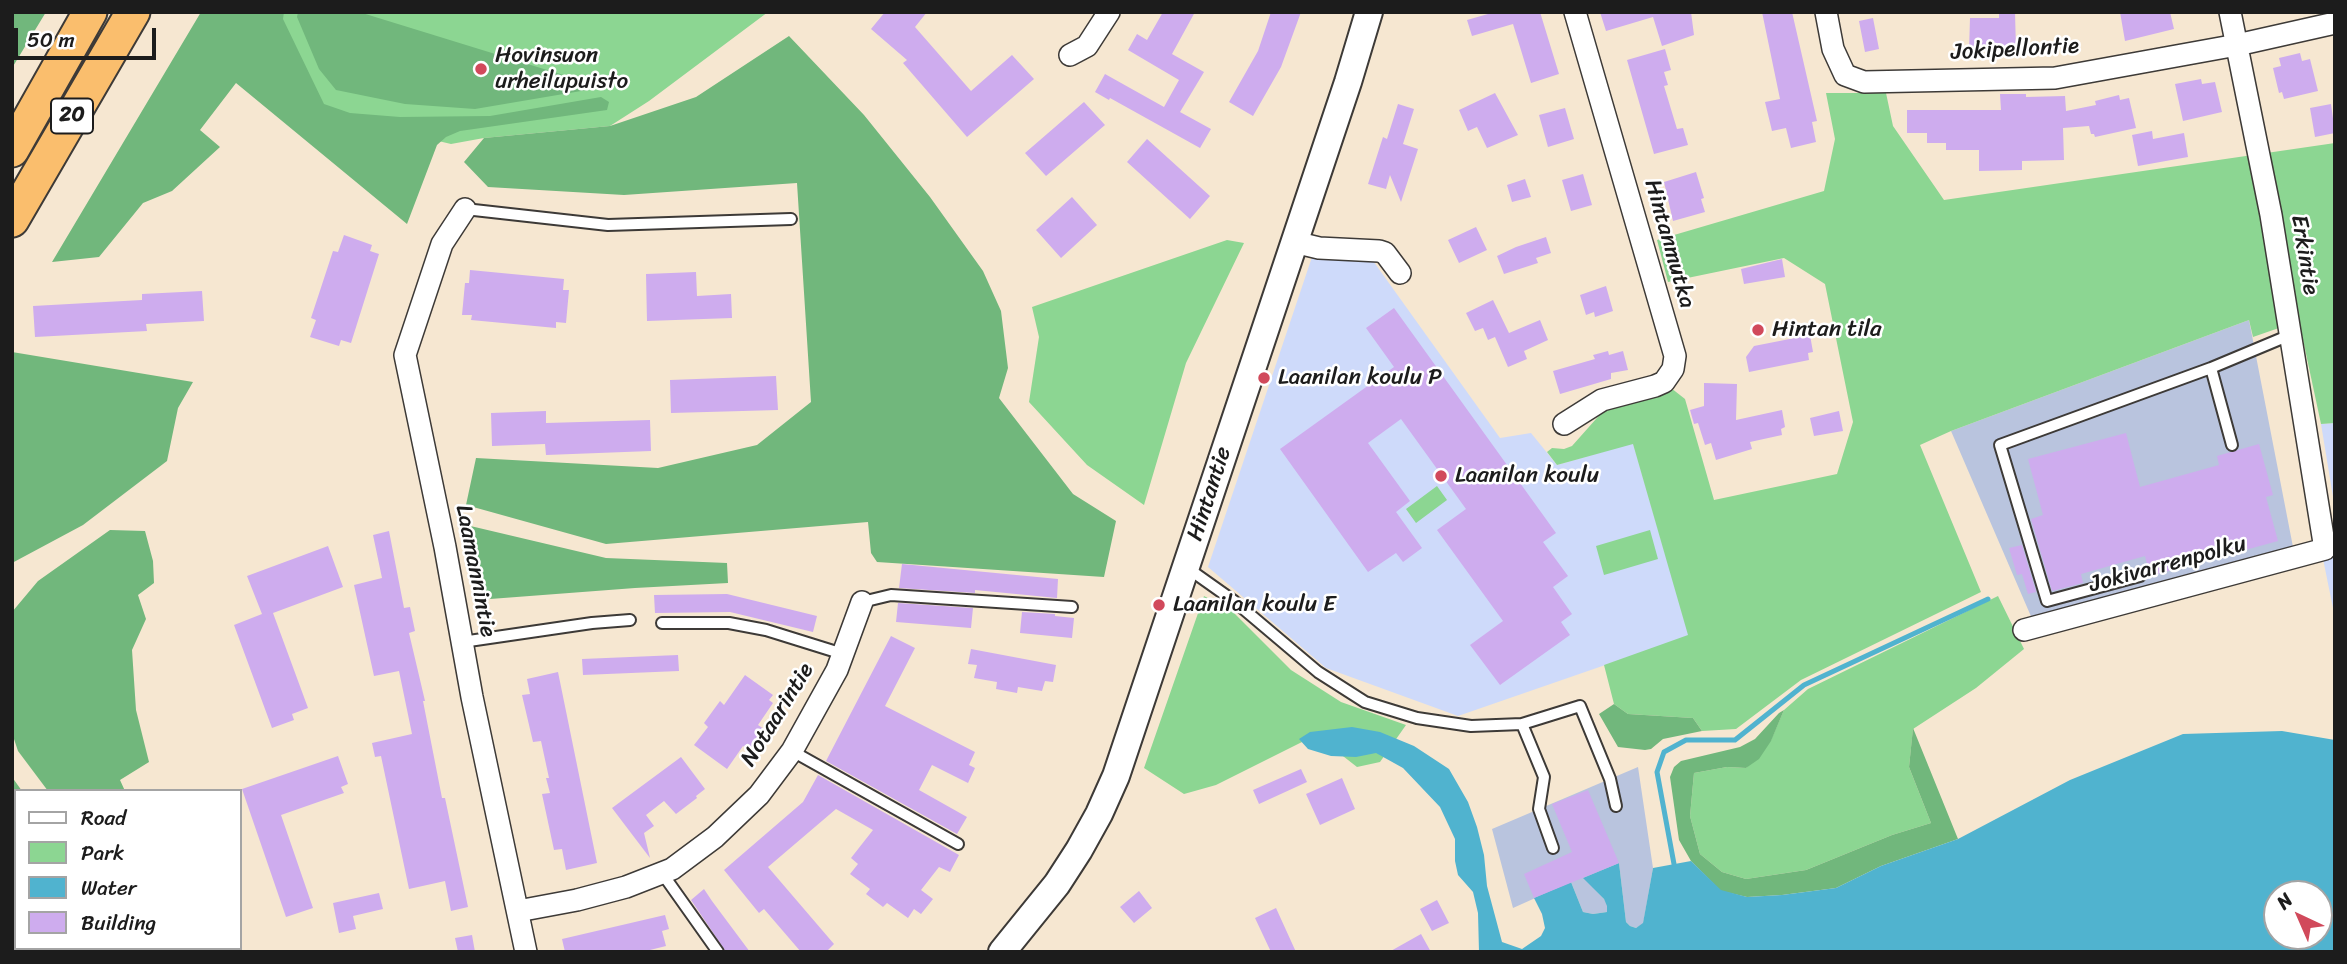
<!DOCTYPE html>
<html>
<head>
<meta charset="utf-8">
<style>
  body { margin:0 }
  #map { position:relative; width:2347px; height:964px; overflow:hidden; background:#f6e7d1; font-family:Sriracha,sans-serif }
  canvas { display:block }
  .frame { position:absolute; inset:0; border:14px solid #1c1c1c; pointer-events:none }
  .legend { position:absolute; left:14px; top:789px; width:228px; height:161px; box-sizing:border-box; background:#fff; border:2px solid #a4a4a4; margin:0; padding:9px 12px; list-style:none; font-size:21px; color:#1c1c1c }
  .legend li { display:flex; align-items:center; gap:14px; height:35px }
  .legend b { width:35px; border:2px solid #a4a4a4 }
  .north { position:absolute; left:2263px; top:880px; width:70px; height:70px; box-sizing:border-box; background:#fff; border:2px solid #a4a4a4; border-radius:50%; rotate:316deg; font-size:19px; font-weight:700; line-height:28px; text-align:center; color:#1c1c1c }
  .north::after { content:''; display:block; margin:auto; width:24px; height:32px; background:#d1495b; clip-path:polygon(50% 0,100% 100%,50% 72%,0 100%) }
  .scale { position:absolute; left:14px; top:28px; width:142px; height:32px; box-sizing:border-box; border:4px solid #1c1c1c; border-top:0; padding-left:9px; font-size:21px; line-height:24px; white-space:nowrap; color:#1c1c1c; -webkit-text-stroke:5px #fff; paint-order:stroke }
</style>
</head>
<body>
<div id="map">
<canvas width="2347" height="964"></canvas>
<div class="frame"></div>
<ul class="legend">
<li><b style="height:9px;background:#fff"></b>Road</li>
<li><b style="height:19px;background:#8cd692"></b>Park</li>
<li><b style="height:19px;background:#50b3cf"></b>Water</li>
<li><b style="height:19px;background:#ceacee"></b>Building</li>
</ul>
<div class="north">N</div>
<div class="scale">50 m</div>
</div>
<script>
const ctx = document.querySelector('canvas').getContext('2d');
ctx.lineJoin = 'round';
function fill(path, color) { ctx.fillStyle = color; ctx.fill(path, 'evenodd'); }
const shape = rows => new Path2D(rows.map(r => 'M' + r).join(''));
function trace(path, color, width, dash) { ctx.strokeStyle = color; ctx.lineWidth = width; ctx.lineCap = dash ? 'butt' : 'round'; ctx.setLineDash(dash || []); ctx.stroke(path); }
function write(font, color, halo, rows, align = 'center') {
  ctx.font = font + ' Sriracha,sans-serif'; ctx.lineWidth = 5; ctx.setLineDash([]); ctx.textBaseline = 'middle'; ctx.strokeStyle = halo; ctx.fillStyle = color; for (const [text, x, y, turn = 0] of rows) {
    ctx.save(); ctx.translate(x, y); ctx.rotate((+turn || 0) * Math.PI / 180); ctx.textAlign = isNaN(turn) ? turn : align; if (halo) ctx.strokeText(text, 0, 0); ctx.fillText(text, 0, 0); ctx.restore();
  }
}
const built = shape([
  [1312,257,1371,258,1500,438,1531,433,1557,465,1633,443,1689,636,1458,716,1326,668,1208,567],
  [2335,423,2335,509,2321,424],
  [2335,540,2335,618,2320,544]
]);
const industrial = shape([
  [2249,320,2293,547,2033,621,1951,431],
  [1638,767,1653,868,1643,924,1636,928,1630,926,1626,922,1619,863,1584,878,1604,899,1608,906,1607,912,1593,914,1583,912,1571,882,1513,908,1492,829]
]);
const green = shape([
  [253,12,768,12,649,101,610,126,484,138,451,144,312,111],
  [1826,93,1886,93,1893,126,1944,200,2335,143,2335,423,2321,424,2299,321,2253,337,2249,320,1951,431,1920,445,1981,592,1801,680,1736,729,1702,731,1693,718,1628,714,1614,704,1604,665,1688,635,1633,444,1557,465,1547,452,1552,448,1564,449,1572,446,1604,410,1671,388,1685,399,1714,500,1837,474,1853,422,1825,284,1784,258,1668,282,1657,240,1824,191,1835,139],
  [1227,240,1244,243,1186,363,1144,505,1087,465,1029,402,1039,337,1032,307],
  [1437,486,1447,500,1416,523,1406,509],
  [1650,530,1658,559,1604,575,1596,546],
  [1204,596,1231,610,1291,670,1341,702,1406,725,1380,762,1357,767,1316,735,1216,785,1184,794,1144,768],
  [1998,596,2024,649,1976,688,1913,729,1909,767,1931,823,1892,835,1806,870,1746,879,1722,872,1700,854,1690,816,1694,773,1727,767,1746,768,1771,740,1784,710,1808,689]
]);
const forest = shape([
  [12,12,46,12,12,68],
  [201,12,284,12,283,19,324,104,350,113,400,117,490,116,601,97,609,102,607,110,460,131,446,137,437,145,407,224,236,83,200,130,220,147,172,191,143,203,99,257,52,262],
  [298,12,359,12,586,82,587,90,475,109,405,104,336,90,319,69,297,17],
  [789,36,864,115,930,197,983,271,1001,311,1008,368,999,398,1073,494,1116,521,1104,577,877,562,871,553,868,522,606,544,466,505,476,458,658,468,757,445,811,402,797,183,624,195,488,187,464,162,484,138,610,126,696,97],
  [12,352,193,382,178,408,167,461,83,525,12,563],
  [462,524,606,558,727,563,728,583,635,588,477,600],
  [110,530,145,531,153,561,154,583,138,595,146,619,132,650,136,710,149,762,120,780,125,791,48,791,18,751,12,733,12,612,38,581],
  [1614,704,1628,714,1693,718,1702,731,1663,739,1651,749,1645,750,1618,747,1599,714],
  [1784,710,1771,741,1759,759,1746,768,1727,767,1694,773,1690,816,1700,854,1722,872,1746,879,1806,870,1892,835,1931,823,1909,767,1913,728,1958,839,1881,866,1836,888,1782,895,1747,897,1721,891,1691,861,1679,840,1670,777,1674,767,1681,761,1740,747,1755,739,1779,713],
  [12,777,22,791,16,791,16,948,135,948,138,952,12,952]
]);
const water = shape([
  [1352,727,1380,732,1414,746,1449,769,1468,802,1477,827,1484,855,1487,886,1502,942,1522,949,1541,936,1545,928,1542,914,1534,898,1571,882,1583,912,1593,914,1607,912,1607,906,1604,899,1583,878,1619,863,1626,922,1630,926,1636,928,1643,923,1653,868,1691,861,1721,890,1747,897,1782,895,1836,888,1881,866,1958,839,2070,780,2183,734,2282,731,2335,740,2335,952,1479,952,1478,913,1473,892,1458,875,1455,861,1455,839,1440,807,1403,768,1376,753,1356,757,1331,756,1308,749,1299,739,1310,732],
  [2277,894,2319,894,2319,936,2277,936]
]);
const stream = shape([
  [1674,864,1657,772,1664,752,1686,740,1735,740,1804,685,1988,599]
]);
const building = shape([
  [885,12,927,12,915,27,971,91,1012,55,1034,79,967,137,903,63,907,60,871,29],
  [1163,12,1195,12,1172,54,1204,72,1180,112,1211,129,1200,148,1110,98,1109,100,1095,92,1105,74,1164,107,1179,80,1128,50,1137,34,1147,40],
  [1271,12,1301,12,1281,67,1253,116,1229,102,1258,51],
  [1495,12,1540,12,1559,74,1531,83,1513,24,1472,36,1467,20],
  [1600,12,1691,12,1694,35,1662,46,1653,17,1606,31],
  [1762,12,1792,12,1817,121,1812,122,1816,142,1791,148,1786,128,1772,131,1765,102,1780,99],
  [1999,12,2015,12,2016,50,1969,51,1970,18,1999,18],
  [2120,12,2170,12,2174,29,2125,41],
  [1873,18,1879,49,1865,52,1859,21],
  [1665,49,1671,70,1664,72,1668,85,1664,86,1677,129,1683,128,1688,145,1654,154,1627,60],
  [2300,53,2302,61,2310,59,2318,91,2284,99,2282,92,2279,93,2273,68,2281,66,2279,58],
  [2201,79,2202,84,2215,82,2222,112,2183,121,2175,84],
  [1495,93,1518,135,1487,148,1477,127,1468,131,1459,110],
  [2000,94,2026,94,2026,97,2065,96,2066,111,2096,105,2095,101,2119,95,2120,100,2129,98,2136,128,2095,137,2094,134,2091,134,2089,126,2063,128,2064,160,2022,161,2022,170,1979,171,1979,150,1946,150,1946,143,1927,143,1927,133,1907,133,1907,110,2001,110],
  [1084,102,1105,125,1046,176,1025,153],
  [1398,104,1414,109,1403,144,1418,149,1401,202,1390,175,1386,189,1368,184,1383,137,1387,139],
  [2331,104,2335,133,2315,137,2310,108],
  [1565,108,1574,139,1548,147,1539,115],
  [2152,131,2153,139,2184,133,2188,157,2138,166,2132,135],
  [1147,139,1210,196,1190,219,1127,162],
  [1696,172,1704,198,1701,199,1705,212,1673,221,1664,182],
  [1583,174,1592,205,1571,211,1562,180],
  [1525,179,1531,197,1512,202,1507,185],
  [1072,197,1097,225,1061,258,1036,230],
  [1476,227,1487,250,1459,263,1448,240],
  [344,235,372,245,370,251,379,254,351,343,341,340,339,346,310,337,316,320,311,318,333,251,338,252],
  [1546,237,1551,253,1536,258,1538,263,1504,274,1497,256,1516,247],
  [1782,259,1785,277,1744,284,1741,269],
  [470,270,564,279,563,290,569,290,566,323,556,322,556,328,471,320,472,315,462,315,465,283,469,283],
  [696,272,697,296,731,294,732,318,647,321,646,274],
  [1606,286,1613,311,1595,317,1594,312,1586,315,1580,295],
  [202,291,204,321,146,324,147,331,35,337,33,306,142,300,142,294],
  [1493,300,1509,333,1540,320,1548,340,1524,351,1527,359,1508,367,1495,337,1488,340,1483,328,1475,331,1466,313],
  [1394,308,1556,533,1543,542,1568,576,1553,587,1572,614,1561,622,1570,635,1500,685,1470,645,1503,621,1437,530,1466,509,1401,419,1368,443,1410,501,1396,512,1422,548,1403,562,1396,553,1368,572,1280,449,1394,367,1366,328],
  [1810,335,1813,352,1808,353,1809,360,1749,372,1746,357,1754,346],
  [1608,351,1609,355,1623,351,1628,370,1611,373,1611,379,1560,394,1553,371,1595,359,1593,355],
  [776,376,778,410,671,413,670,380],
  [1704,383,1737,384,1736,420,1782,410,1785,427,1781,429,1782,435,1750,442,1752,449,1716,460,1711,443,1705,445,1698,423,1694,424,1690,410,1704,406],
  [546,411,546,423,650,420,651,451,546,455,545,444,492,446,491,413],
  [1839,411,1843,431,1814,436,1810,418],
  [2126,433,2140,487,2219,465,2217,456,2259,444,2273,495,2266,497,2278,541,2150,576,2145,556,2081,574,2083,583,2052,591,2031,519,2043,515,2028,459],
  [389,531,404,608,410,607,415,631,409,633,425,701,423,701,442,798,445,798,468,907,451,911,445,881,409,889,381,756,375,757,372,743,412,734,399,671,374,676,354,585,382,578,373,535],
  [2022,545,2036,592,2028,594,2022,574,2017,575,2009,548],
  [328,546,343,587,273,613,308,708,292,714,294,720,272,728,234,625,262,614,247,576],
  [902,564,1058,579,1057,598,975,590,975,593,899,588],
  [727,594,817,616,813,632,730,612,655,613,654,595],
  [898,603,973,608,971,628,896,622],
  [1022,612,1055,614,1055,616,1074,618,1072,638,1020,633],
  [891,636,915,648,885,706,975,752,969,765,975,768,968,783,932,765,919,790,967,817,957,834,826,761],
  [971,649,1056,665,1053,682,1045,681,1042,691,1018,687,1017,693,996,689,997,682,974,678,977,665,968,664],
  [678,655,679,671,583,675,582,659],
  [558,672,597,863,566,870,562,849,554,850,542,794,550,793,546,778,549,778,541,741,533,742,522,695,530,694,527,679],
  [745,675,773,695,769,700,773,703,758,725,764,729,749,750,743,746,727,769,694,745,708,727,704,723,720,701,724,705],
  [338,756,348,784,341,787,344,793,281,815,313,908,286,917,242,789],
  [681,757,705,789,696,796,697,798,676,814,664,801,646,815,654,826,644,833,650,858,612,808],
  [1301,769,1307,782,1259,804,1253,790],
  [818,775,959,855,950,872,939,867,921,890,933,899,921,914,914,909,908,918,887,903,883,907,866,894,870,889,850,874,858,864,851,858,873,830,836,809,768,867,834,944,826,952,801,952,764,909,759,913,724,870,803,802],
  [1342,778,1355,809,1320,825,1306,794],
  [1588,790,1619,863,1534,898,1524,874,1572,852,1552,804],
  [704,889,712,901,750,952,726,952,691,900],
  [1139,891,1152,908,1134,923,1120,907],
  [379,893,383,909,353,916,356,929,339,933,333,903],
  [1437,900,1449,923,1432,931,1420,909],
  [1276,908,1296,952,1271,952,1255,918],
  [665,915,669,929,662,931,666,946,642,952,565,952,562,939],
  [1421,934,1431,952,1389,952],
  [472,935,475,952,458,952,455,938]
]);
const service = shape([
  [465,209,608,225,791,219],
  [2211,368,2232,445],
  [1186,567,1234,601,1318,672,1365,702,1417,718,1471,726,1522,724,1580,706,1610,779,1616,806],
  [2140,576,2047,601,2000,445,2211,368,2290,335],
  [862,602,891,595,1072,607],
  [662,623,729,623,766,630,843,654],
  [462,642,592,623,630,620],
  [1522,724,1544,777,1539,809,1553,848],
  [792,751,958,844],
  [662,873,718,952]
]);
const minor = shape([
  [1826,12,1833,49,1845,75,1864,82,2055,78,2237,45,2335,23],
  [1070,55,1087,46,1109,12],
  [465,209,442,244,405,355,445,547,472,697,526,952],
  [1294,242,1319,248,1379,251,1385,253,1400,273],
  [1564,424,1602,400,1655,386,1664,382,1673,369,1675,356,1575,12],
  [2024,630,2325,549,2271,215,2230,12],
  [518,911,577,900,626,887,672,869,715,837,759,795,792,751,837,670,862,602]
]);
const tertiary = shape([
  [1002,952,1057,884,1079,850,1099,814,1116,776,1348,82,1369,12]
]);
const trunk = shape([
  [12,150,90,12],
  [12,220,133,12]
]);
const markers = [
  [481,69,7,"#d1495b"],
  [1758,330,7,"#d1495b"],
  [1264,378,7,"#d1495b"],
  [1441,476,7,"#d1495b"],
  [1159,605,7,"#d1495b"]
];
const shields = [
  [72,116,42]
];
const shieldNames = [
  ["20",72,116]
];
const streetNames = [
  ["Jokipellontie",2015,50,-3],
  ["Hintanmutka",1669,244,74],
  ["Erkintie",2304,255,81],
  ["Hintantie",1210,494,-72],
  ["Jokivarrenpolku",2168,565,-15],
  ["Laamannintie",475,571,79],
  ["Notaarintie",778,715,-58]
];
const poiNames = [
  ["Hovinsuon",495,56],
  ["urheilupuisto",495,82],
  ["Hintan tila",1772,330],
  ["Laanilan koulu P",1278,378],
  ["Laanilan koulu",1455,476],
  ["Laanilan koulu E",1173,605]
];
fill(built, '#cedafa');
fill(industrial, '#b9c4de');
fill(green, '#8cd692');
fill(forest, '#71b77c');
fill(water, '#50b3cf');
trace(stream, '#50b3cf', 5);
fill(building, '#ceacee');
trace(service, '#3d3a37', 14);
trace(minor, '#3d3a37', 24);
trace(tertiary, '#3d3a37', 30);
trace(trunk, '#3d3a37', 37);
trace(service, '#fff', 10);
trace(minor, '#fff', 21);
trace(tertiary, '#fff', 26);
trace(trunk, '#fabe6d', 33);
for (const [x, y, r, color] of markers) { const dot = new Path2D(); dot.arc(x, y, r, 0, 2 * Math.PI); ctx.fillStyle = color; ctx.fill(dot); trace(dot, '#fff', 2.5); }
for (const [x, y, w] of shields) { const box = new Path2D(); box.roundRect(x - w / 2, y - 17.5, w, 35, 5); ctx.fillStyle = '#fff'; ctx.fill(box); trace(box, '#1c1c1c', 2); }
write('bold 21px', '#1c1c1c', null, shieldNames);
write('23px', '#1c1c1c', '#fff', streetNames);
write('23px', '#1c1c1c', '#fff', poiNames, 'left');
</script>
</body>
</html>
